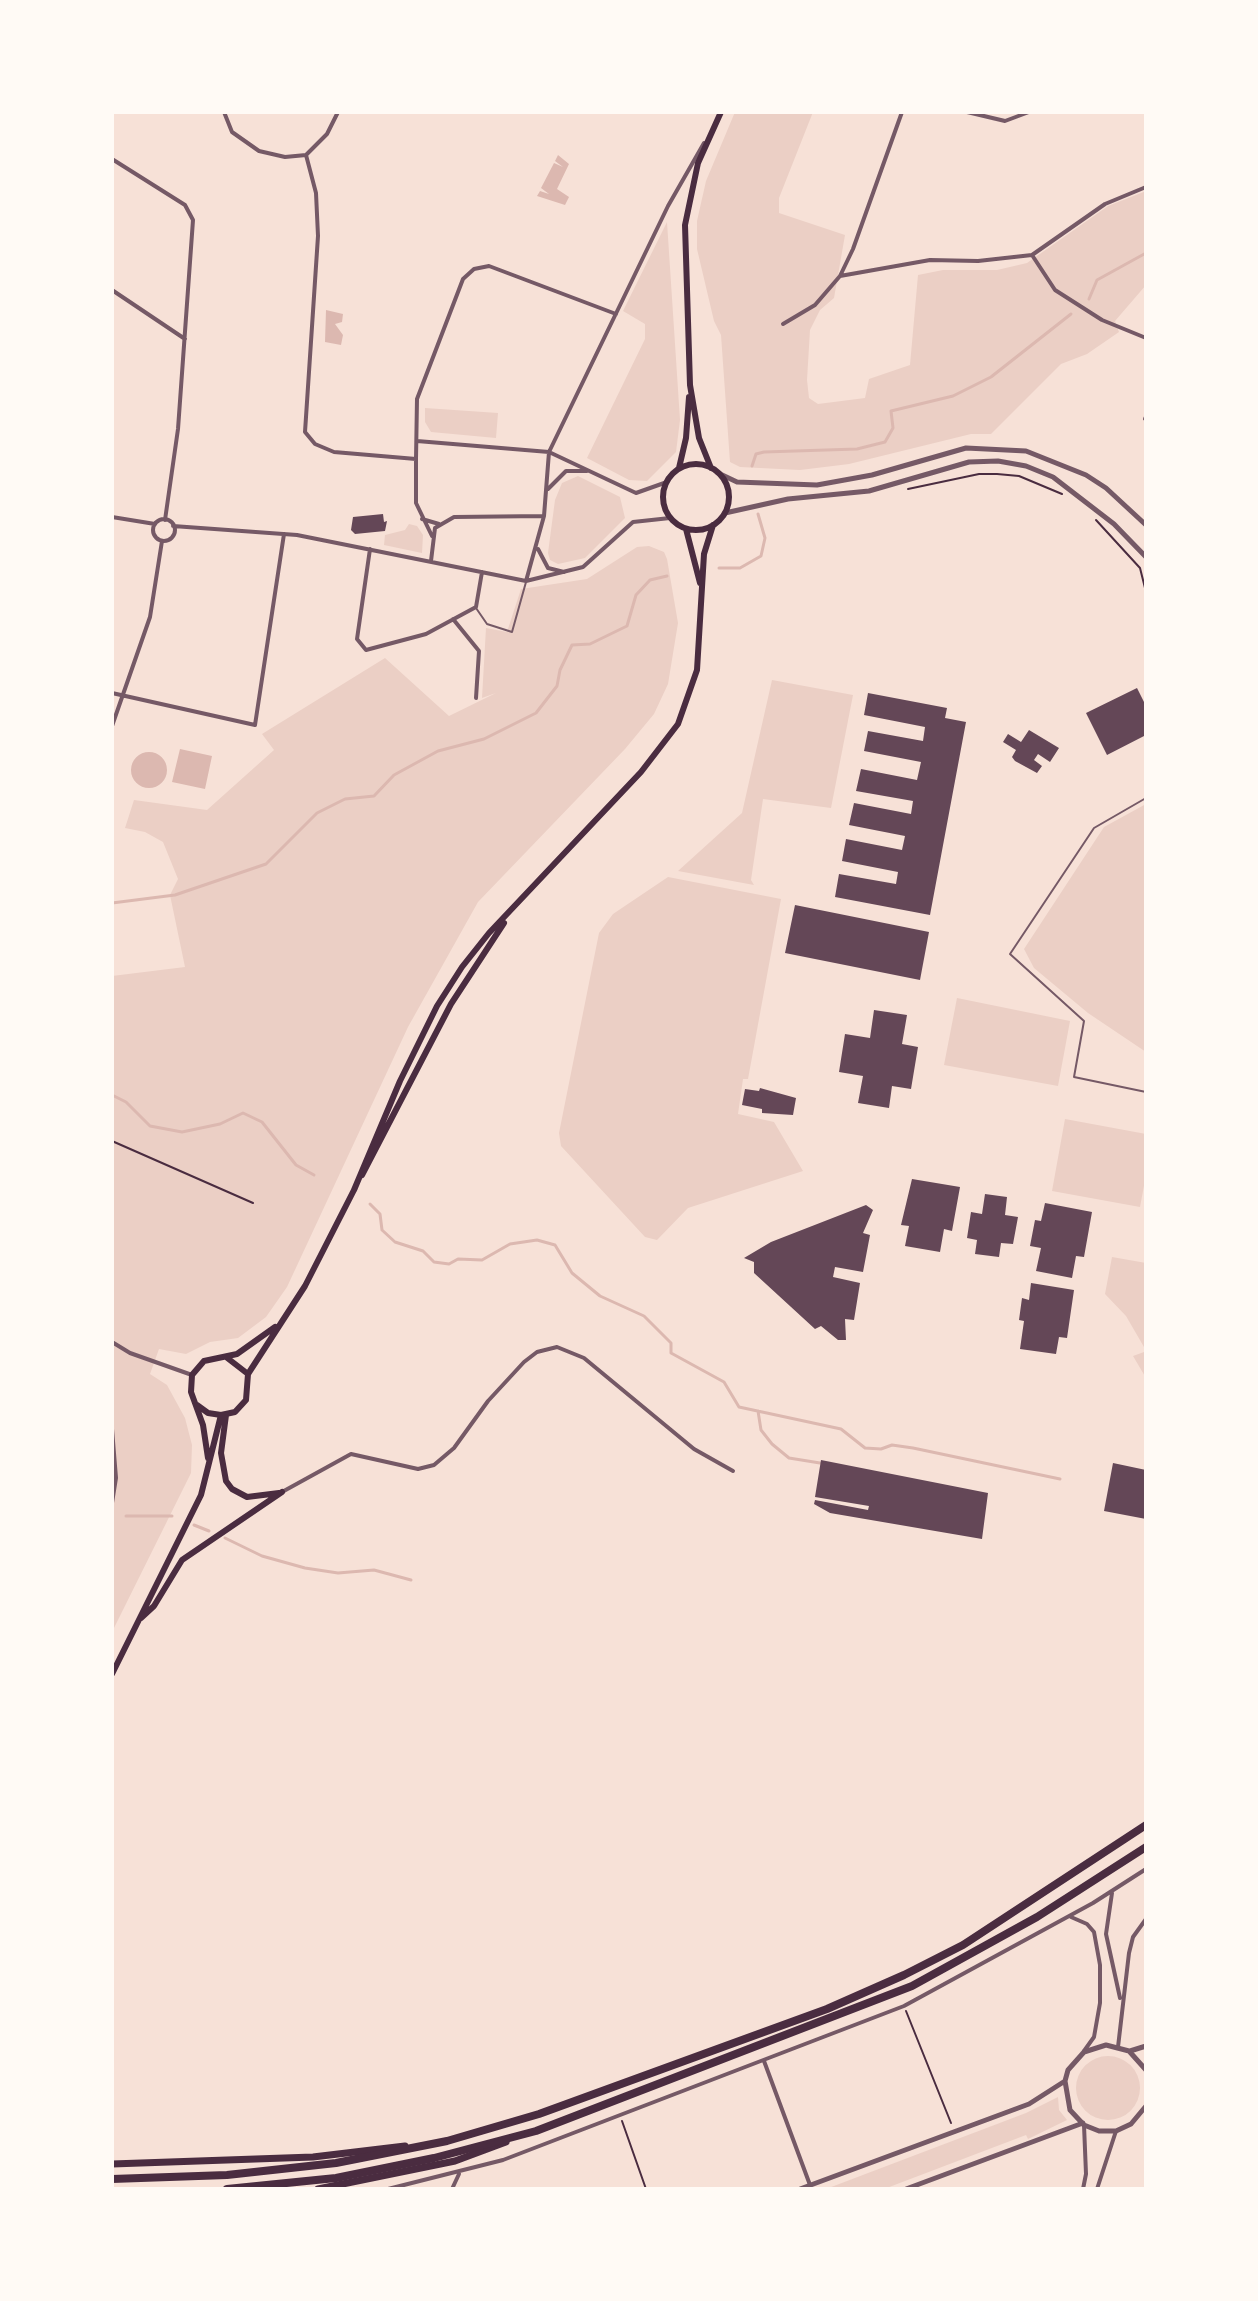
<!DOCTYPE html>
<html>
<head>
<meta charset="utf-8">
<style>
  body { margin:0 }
  #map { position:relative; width:1258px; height:2301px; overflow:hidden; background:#f7e1d7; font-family:"Titillium Web",sans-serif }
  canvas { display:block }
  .frame { position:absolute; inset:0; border:114px solid #fffaf5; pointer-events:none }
</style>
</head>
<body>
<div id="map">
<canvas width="1258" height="2301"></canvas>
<div class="frame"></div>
</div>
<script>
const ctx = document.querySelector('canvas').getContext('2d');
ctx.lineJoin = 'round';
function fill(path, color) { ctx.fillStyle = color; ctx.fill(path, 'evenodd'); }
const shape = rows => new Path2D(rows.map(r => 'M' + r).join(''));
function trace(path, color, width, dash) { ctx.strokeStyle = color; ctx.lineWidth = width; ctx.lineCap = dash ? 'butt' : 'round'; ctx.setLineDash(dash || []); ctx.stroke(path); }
const green = shape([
  [735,112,813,112,779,198,779,213,845,235,834,298,820,310,810,330,807,380,809,398,818,404,865,398,869,379,910,365,918,275,943,270,997,270,1027,263,1108,206,1146,191,1146,285,1115,321,1119,332,1087,354,1061,364,991,434,971,434,849,464,800,470,740,467,730,462,721,335,714,321,697,249,697,221,706,181],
  [667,222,680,420,676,452,647,481,629,480,587,458,645,339,645,324,623,311],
  [425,408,498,413,496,438,431,432,425,422],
  [578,476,620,497,625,518,585,558,558,564,550,560,548,553,555,500,562,483],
  [409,524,417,526,423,535,422,553,384,545,385,535,405,530],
  [649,546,664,552,667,559,678,623,668,684,654,714,625,749,478,902,408,1027,287,1287,266,1317,238,1338,210,1342,186,1354,159,1349,150,1374,167,1385,185,1418,192,1445,191,1473,112,1632,112,976,185,967,170,895,178,879,163,842,145,832,125,828,134,800,207,810,274,750,262,734,385,658,449,716,496,693,482,698,486,628,507,632,521,589,587,579,637,547],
  [772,680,853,695,831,808,763,799,751,880,754,885,678,871,742,813],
  [1146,804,1146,1052,1088,1013,1034,968,1024,949,1104,827],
  [668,877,781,899,748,1079,743,1079,738,1114,774,1122,803,1171,688,1208,657,1240,645,1237,561,1146,559,1133,599,933,613,914],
  [957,998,1070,1021,1058,1086,944,1065],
  [1065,1119,1146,1134,1146,1175,1140,1207,1052,1191],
  [1112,1257,1146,1263,1146,1378,1133,1356,1144,1352,1144,1347,1126,1316,1105,1294],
  '1076 2088a32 32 0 1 1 64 0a32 32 0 1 1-64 0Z',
  [1058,2097,1059,2110,1067,2120,1028,2139,1026,2135,884,2189,826,2189,1026,2113]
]);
const water = shape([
  [558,155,569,164,557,189,569,197,565,205,537,196,540,191,549,194,541,188,554,163,563,167,555,161],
  [326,310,343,314,342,322,335,324,343,335,341,345,325,342],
  [180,749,212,756,205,789,172,782],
  '131 770a18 18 0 1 1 36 0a18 18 0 1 1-36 0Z'
]);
const stream = shape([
  [1089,299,1097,280,1146,253],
  [752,466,756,454,764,452,857,449,885,442,893,428,891,411,953,396,991,377,1071,314],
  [719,568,740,568,761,556,765,538,758,514],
  [112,903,175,895,266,864,317,813,345,799,374,796,394,775,438,751,484,739,536,713,557,686,560,670,572,645,590,644,627,626,636,595,650,580,667,576],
  [112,1095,126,1102,150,1126,182,1132,220,1124,243,1113,262,1122,296,1165,314,1175],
  [370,1204,380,1214,382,1230,395,1242,423,1251,434,1262,449,1264,458,1259,482,1260,510,1244,537,1240,555,1245,572,1273,600,1296,644,1316,671,1343,671,1353,724,1382,739,1407,841,1429,865,1448,881,1449,892,1445,913,1448,1060,1479],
  [758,1411,761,1430,772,1444,789,1458,820,1463],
  [126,1516,172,1516],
  [194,1525,209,1531],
  [225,1538,262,1556,305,1568,338,1573,374,1570,411,1580]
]);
const building = shape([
  [383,514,384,522,387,521,385,531,355,534,351,530,353,517],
  [1137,688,1146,706,1146,735,1107,755,1086,713],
  [868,693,947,708,945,718,966,722,930,915,835,897,839,874,896,884,898,872,842,861,846,839,902,850,905,836,849,825,854,803,911,814,913,801,856,791,861,769,917,780,921,762,864,751,868,731,923,741,925,727,864,715],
  [1029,730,1059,748,1050,762,1038,754,1034,760,1042,766,1037,773,1015,761,1012,757,1016,750,1003,742,1008,734,1021,742],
  [795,905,929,932,920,980,785,953],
  [874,1010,907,1015,902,1044,918,1047,911,1089,892,1086,889,1108,858,1103,863,1076,839,1072,845,1034,870,1038],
  [760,1088,796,1098,793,1115,762,1113,762,1109,742,1105,745,1089,759,1091],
  [912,1179,960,1187,952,1231,944,1229,940,1252,905,1246,909,1226,901,1225],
  [985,1194,1007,1197,1005,1215,1018,1217,1013,1244,1001,1243,999,1257,975,1254,977,1240,967,1238,971,1212,982,1214],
  [1045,1203,1092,1212,1084,1257,1076,1256,1072,1278,1036,1271,1041,1248,1030,1246,1035,1220,1041,1221],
  [866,1205,873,1210,863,1233,870,1235,863,1272,835,1267,833,1277,860,1283,854,1320,845,1319,846,1340,838,1340,821,1326,815,1329,754,1273,754,1262,744,1258,771,1242],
  [1031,1283,1074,1290,1067,1338,1059,1337,1056,1354,1020,1349,1024,1321,1019,1320,1022,1298,1029,1300],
  [821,1460,988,1493,982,1539,830,1513,814,1504,815,1500,868,1510,869,1506,815,1497],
  [1113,1463,1146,1470,1146,1519,1104,1511]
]);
const path = shape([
  [908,489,979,474,997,474,1019,476,1062,494],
  [1096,520,1140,568,1146,592],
  [112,1141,253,1203],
  [906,2011,951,2123],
  [622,2121,646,2189]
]);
const service = shape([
  [476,608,487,624,512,632,526,582],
  [1146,798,1094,828,1010,954,1084,1021,1074,1077,1146,1092]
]);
const minor = shape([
  [224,112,232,132,259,151,285,157,306,155,327,134,338,112],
  [967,112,1005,121,1029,112],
  [306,155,316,193,318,236,305,432,315,444,334,452,416,459,416,503,432,536],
  [112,159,185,205,193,220,178,429,165,520],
  [1032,255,1055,290,1102,320,1146,338],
  [840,276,930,260,978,261,1032,255,1105,204,1146,187],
  [112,290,185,339],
  [783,324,815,305,840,276,853,249,902,112],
  [1145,419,1146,417],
  [417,441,549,452,636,493,667,482],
  [416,459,417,399,463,279,474,269,489,266,616,314],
  [548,489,566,471,587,471],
  [112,517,155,524],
  [422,519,439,524],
  '153 530a11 11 0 1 1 22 0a11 11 0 1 1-22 0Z',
  [173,526,297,535,526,581,583,567,633,522,670,518],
  [370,549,357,639,366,650,426,634,476,607,482,572],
  [538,549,548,568,564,572],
  [431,561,435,528,454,517,544,516],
  [526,581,544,516,549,452,668,206,704,143],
  [453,619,479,651,476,698],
  [112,693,255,725,284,534],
  [112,726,150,617,162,541],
  [112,1342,130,1353,192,1375],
  [112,1429,116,1478,112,1503],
  [282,1492,351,1454,418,1469,434,1465,454,1448,488,1401,524,1362,537,1352,557,1347,584,1358,694,1449,733,1471],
  [1112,1893,1106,1934,1120,1998],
  [1071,1917,1087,1924,1094,1932,1100,1965,1100,2003,1094,2037,1084,2051],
  [1118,2047,1129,1953,1133,1937,1146,1919],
  [764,2061,810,2185],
  [388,2189,503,2160,904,2006,1093,1903,1146,1869],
  [452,2189,459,2174],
  [1083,2189,1086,2174,1084,2125],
  [1097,2189,1116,2131]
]);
const tertiary = shape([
  [718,473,737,482,817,485,872,475,966,448,1026,451,1086,475,1106,488,1146,525],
  [725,513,788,499,869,491,969,462,998,461,1026,466,1053,477,1114,524,1146,557],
  [1130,2051,1146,2046],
  [1146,2070,1129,2051,1106,2045,1084,2052,1068,2070,1065,2081,1070,2110,1084,2125,1099,2131,1116,2131,1131,2124,1146,2106],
  [800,2189,1029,2104,1065,2081],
  [906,2189,1083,2123]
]);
const secondary = shape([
  '663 497a33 33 0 1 1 66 0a33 33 0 1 1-66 0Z',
  [679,468,686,438,689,397],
  [711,468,699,438,690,385,685,225,698,163,721,112],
  [686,529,700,583],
  [362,1175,451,1004,504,923],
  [354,1190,400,1081,437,1006,462,967,489,933,641,772,678,724,697,670,704,554,713,525],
  [248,1374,305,1286,355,1188],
  [197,1405,208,1413,221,1415,235,1412,246,1400,248,1374,226,1357],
  [226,1415,221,1453,226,1481,232,1489,247,1497,279,1493],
  [208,1458,203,1425,191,1392,192,1375,204,1361,237,1354,275,1327],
  [141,1618,154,1606,182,1560,282,1492],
  [112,1674,201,1495,221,1415]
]);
const trunk = shape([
  [112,2164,313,2157,405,2146],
  [318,2189,455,2161,506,2142]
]);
const motorway = shape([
  [112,2179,227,2175,336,2163,447,2141,539,2114,827,2009,904,1975,963,1945,1146,1825],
  [227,2189,336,2178,434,2158,536,2131,912,1986,1037,1917,1146,1847]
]);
fill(green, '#ebcfc5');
fill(water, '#dcb8b0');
trace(stream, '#dcb8b0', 3);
fill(building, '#644757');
trace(path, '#4a2c40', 2);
trace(service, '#755966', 2);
trace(minor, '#755966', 4);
trace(tertiary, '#755966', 5);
trace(secondary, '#4a2c40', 6);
trace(trunk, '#4a2c40', 7);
trace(motorway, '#4a2c40', 8);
</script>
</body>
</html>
